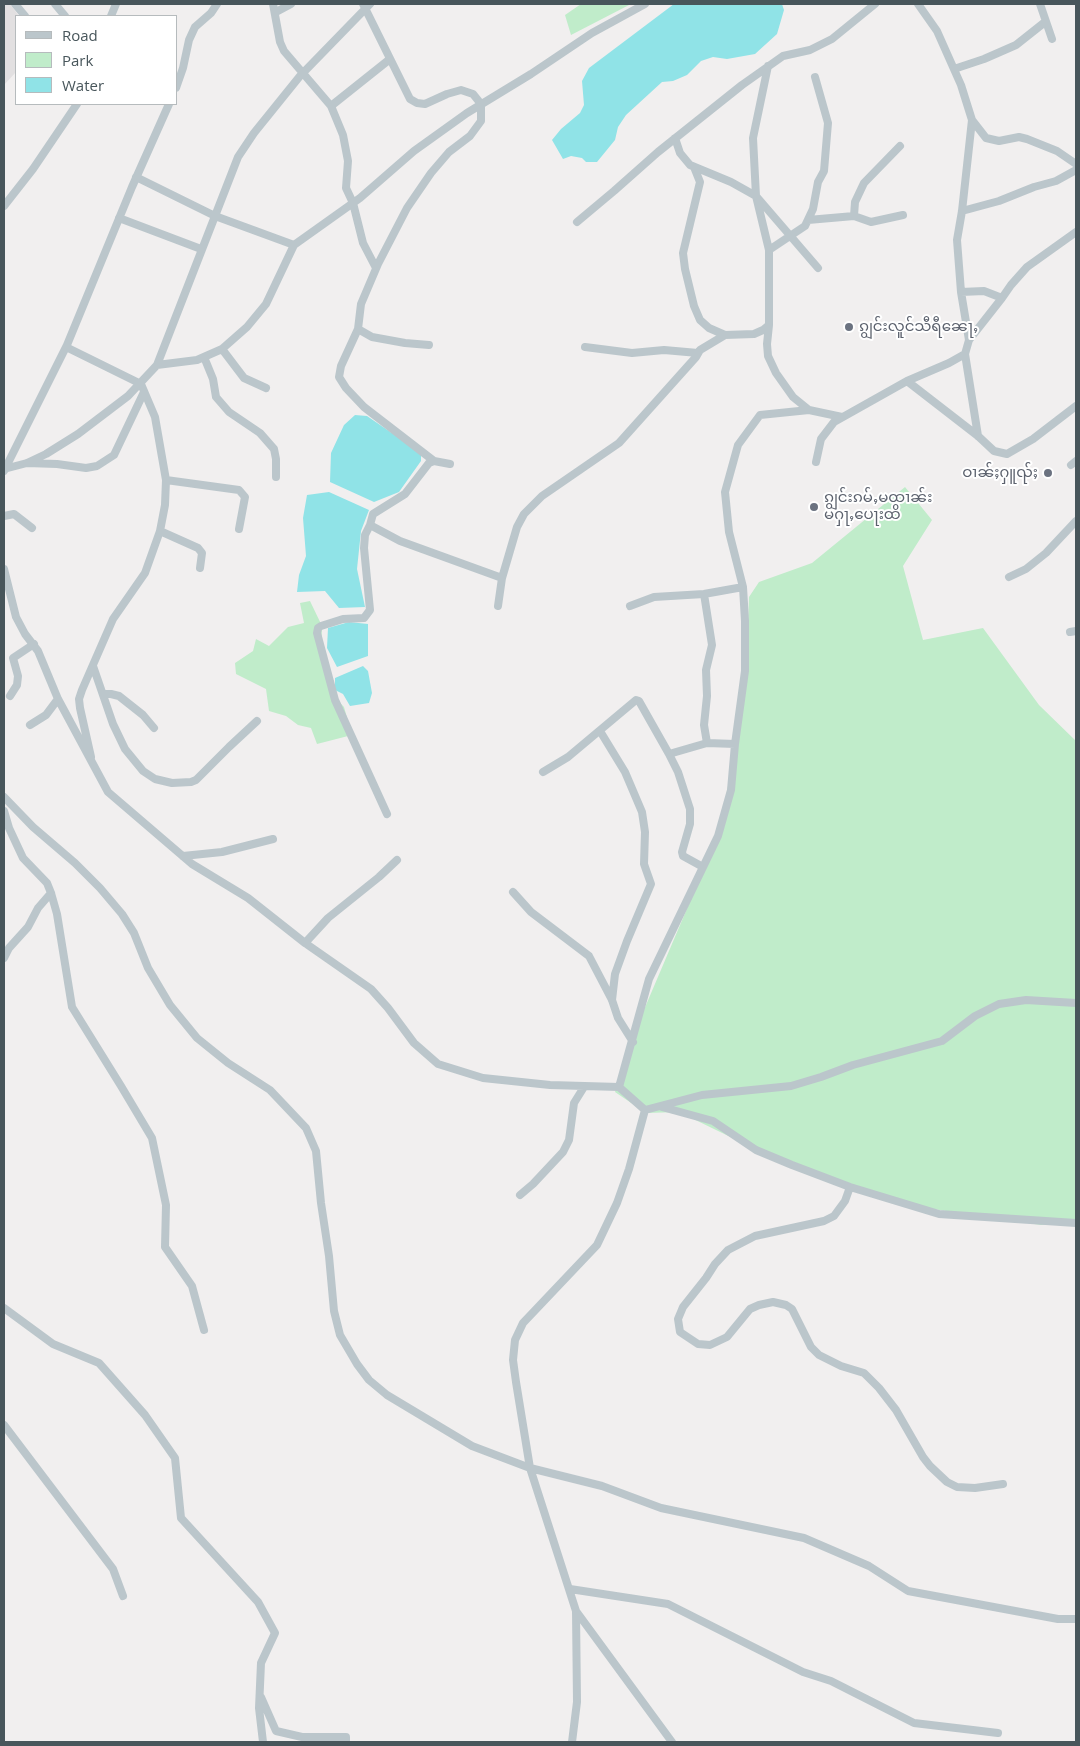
<!DOCTYPE html>
<html>
<head>
<meta charset="utf-8">
<style>
  body { margin:0 }
  #map { position:relative; width:1080px; height:1746px; overflow:hidden; background:#f1efef; font-family:"Open Sans",sans-serif }
  canvas { display:block }
  .frame { position:absolute; inset:0; border:5px solid #48565b; pointer-events:none }
  .legend { position:absolute; left:15px; top:15px; width:162px; height:90px; box-sizing:border-box; background:#fff; border:1px solid #b6bbbd; margin:0; padding:6px 9px; list-style:none; font-size:15px; color:#48565b }
  .legend li { display:flex; align-items:center; gap:10px; height:25px }
  .legend b { width:25px; border:1px solid #b6bbbd }
</style>
</head>
<body>
<div id="map">
<canvas width="1080" height="1746"></canvas>
<div class="frame"></div>
<ul class="legend">
<li><b style="height:6px;background:#bbc6cb"></b>Road</li>
<li><b style="height:14px;background:#c0ecca"></b>Park</li>
<li><b style="height:14px;background:#90e3e7"></b>Water</li>
</ul>
</div>
<script>
const ctx = document.querySelector('canvas').getContext('2d');
ctx.lineJoin = 'round';
function fill(path, color) { ctx.fillStyle = color; ctx.fill(path, 'evenodd'); }
const shape = rows => new Path2D(rows.map(r => 'M' + r).join(''));
function trace(path, color, width, dash) { ctx.strokeStyle = color; ctx.lineWidth = width; ctx.lineCap = dash ? 'butt' : 'round'; ctx.setLineDash(dash || []); ctx.stroke(path); }
function write(font, color, halo, rows, align = 'center') {
  ctx.font = font + ' "Open Sans","Noto Sans Myanmar",sans-serif'; ctx.lineWidth = 4; ctx.setLineDash([]); ctx.textBaseline = 'middle'; ctx.strokeStyle = halo; ctx.fillStyle = color; for (const [text, x, y, turn = 0] of rows) {
    ctx.save(); ctx.translate(x, y); ctx.rotate((+turn || 0) * Math.PI / 180); ctx.textAlign = isNaN(turn) ? turn : align; if (halo) ctx.strokeText(text, 0, 0); ctx.fillText(text, 0, 0); ctx.restore();
  }
}
const education = shape([
  [4,4,10,4,19,16,16,16,16,72,4,85]
]);
const green = shape([
  [581,4,631,4,571,35,565,15],
  [905,487,932,520,903,566,923,640,983,628,1039,705,1076,741,1076,1221,1041,1225,899,1204,751,1147,679,1112,646,1113,615,1092,629,1045,720,831,732,763,747,652,749,597,759,582,812,563],
  [310,601,322,626,321,653,330,692,344,707,352,735,317,744,311,728,298,725,286,716,269,711,266,689,236,674,235,663,253,651,256,639,269,646,288,627,304,623,300,603]
]);
const water = shape([
  [674,4,782,4,784,10,777,34,755,54,727,59,713,57,701,61,687,75,673,81,662,82,626,115,618,127,615,140,597,162,586,162,582,158,571,156,563,159,552,140,561,129,580,113,584,105,582,81,589,68],
  [355,415,367,416,421,453,421,461,399,492,374,502,330,482,331,453,344,425],
  [329,492,369,510,361,531,357,569,365,607,339,608,325,591,297,592,299,575,306,556,303,518,307,495],
  [349,622,368,624,368,656,337,667,327,648,328,628],
  [363,666,368,671,372,693,369,703,350,706,343,694,335,690,335,678]
]);
const street = shape([
  [15,4,25,16],
  [55,4,65,16],
  [273,4,280,42,284,51,331,106,343,135,348,161,346,188,353,203,363,243,376,268],
  [363,4,410,99,417,103,425,104,447,94,461,90,473,94,481,104,481,121,470,136,449,152,431,173,407,208,378,264,361,304,358,329,372,337,405,343,429,345],
  [1040,4,1052,39],
  [276,12,291,4],
  [111,16,116,4],
  [768,66,753,138,756,196,818,268],
  [954,69,984,59,1016,45,1045,22],
  [176,88,183,68,189,40,195,27,211,13,217,4],
  [331,106,390,59],
  [972,120,986,138,999,141,1019,137,1027,139,1057,151,1076,164],
  [675,138,680,153,690,165,731,182,756,196,769,250],
  [694,167,700,182,683,253,685,269,694,306,700,320,709,328,725,335,754,334,763,330,769,325,769,250,805,226,813,209,818,182,824,171,828,123,815,77],
  [136,177,215,216,294,245],
  [4,206,33,169,77,104],
  [962,211,999,201,1034,187,1056,181,1076,170],
  [854,216,855,202,864,183,900,146],
  [119,218,201,249],
  [808,220,854,216,871,222,903,215],
  [577,222,614,191,658,152,742,85,783,56,810,50,832,39,875,4],
  [961,292,984,291,1002,298,1011,285,1027,267,1076,232],
  [769,325,767,344,768,356,776,373,793,397,809,410],
  [358,329,341,366,339,377,346,388,364,407,434,461],
  [969,340,1002,298],
  [66,347,141,384,155,417,166,480,165,505,160,531,145,573,113,619,82,690,79,699,80,708,91,757],
  [585,347,632,353,664,350,698,353],
  [222,349,244,378,266,388],
  [965,354,978,436],
  [204,357,213,379,216,397,229,412,260,433,274,449,276,459,276,477],
  [157,365,197,360,222,349,247,327,266,304,294,245,360,198,414,151,467,113,531,74,592,33,645,4],
  [907,381,978,436,994,451,1007,454,1033,439,1076,406],
  [816,462,821,439,834,422,907,381,949,363,965,354,969,340,961,292,957,240,962,211,972,120,961,85,937,31,918,4],
  [27,463,57,464,86,468,97,466,114,455,144,392],
  [450,464,434,461,429,463,405,494,373,514,370,525,400,541,502,578],
  [1071,465,1076,461],
  [4,469,27,463,46,454,78,434,128,396,157,365,238,157,254,133,300,76,370,4],
  [4,471,67,345,132,187,169,104],
  [166,480,239,490,245,497,239,529],
  [4,516,14,514,32,528],
  [370,525,365,535,364,548,370,610,364,618,343,619,321,626,318,628,317,633,335,700,387,814],
  [160,531,198,548,202,553,200,568],
  [4,569,16,617,25,634,38,651,58,699,108,792,192,864,248,898,305,943,371,989,388,1008,414,1043,438,1064,483,1078,550,1085,619,1087,645,1110,629,1169,617,1203,597,1245,523,1323,515,1340,513,1360,516,1382,530,1468,576,1611,577,1702,572,1742],
  [1009,577,1026,569,1046,553,1076,521],
  [704,594,712,645,706,670,707,696,704,725,707,743],
  [498,606,502,578,517,527,524,514,542,496,619,443,696,357,700,350,725,335],
  [630,606,654,597,704,594,743,587],
  [1070,632,1076,631],
  [93,666,113,724,125,749,143,771,155,779,172,783,191,782,196,780,229,747,257,721],
  [103,694,111,694,119,696,143,715,154,728],
  [10,696,17,685,18,676,13,658,34,644],
  [30,725,46,715,58,699],
  [600,731,625,772,642,812,645,832,644,864,651,884,627,941,615,974,612,1000],
  [669,754,678,772,690,809,690,824,682,852,683,856,703,867],
  [543,772,568,757,636,700,639,701,669,754,707,743,735,744],
  [4,797,33,827,75,863,100,888,122,914,134,933,148,968,170,1005,197,1038,228,1063,270,1090,306,1128,316,1151,321,1203,329,1256,334,1311,340,1335,357,1364,369,1380,387,1395,472,1446,530,1468,602,1486,661,1508,804,1538,869,1566,908,1591,1058,1619,1076,1619],
  [4,811,9,828,23,858,47,883,51,893,57,914,72,1007,121,1086,152,1138,166,1205,165,1247,192,1286,204,1330],
  [183,856,222,852,273,839],
  [513,892,531,912,589,956,612,1000,618,1018,633,1042],
  [305,943,328,918,379,877,397,860],
  [4,958,9,948,28,927,38,908,51,893],
  [619,1087,649,979,718,836,731,790,735,744,745,671,745,621,743,587,729,532,725,492,738,445,760,415,809,410,842,417],
  [662,1107,713,1121,756,1150,792,1165,850,1187,939,1214,1076,1223],
  [645,1110,702,1095,791,1086,821,1077,853,1065,942,1041,975,1016,999,1004,1026,1000,1076,1003],
  [850,1187,845,1201,834,1216,824,1221,755,1236,728,1250,715,1264,706,1278,683,1307,678,1319,680,1332,698,1344,710,1345,727,1337,750,1309,759,1305,773,1302,786,1305,792,1309,811,1347,819,1355,841,1366,864,1373,879,1388,896,1410,923,1457,930,1466,947,1482,957,1487,975,1488,1003,1484],
  [520,1195,533,1184,563,1152,569,1140,574,1103,584,1087],
  [4,1308,53,1344,99,1363,145,1415,175,1458,181,1518,258,1602,275,1633,261,1663,259,1708,263,1742],
  [4,1425,113,1569,123,1596],
  [570,1589,668,1604,803,1672,831,1681,914,1723,998,1733],
  [576,1611,672,1742],
  [261,1697,276,1731,302,1737,346,1737,346,1742]
]);
const markers = [
  [849,327,5,"#6b7280"],
  [1048,473,5,"#6b7280"],
  [814,507,5,"#6b7280"]
];
const worshipNames = [
  ["ၵျွင်းလူင်သီရီၼေႃႇ",859,327],
  ["ဝၢၼ်ႈႁူၺ်ႈ",1038,473,"right"],
  ["ၵျွင်းၵမ်ႇမထၢၼ်း",824,498],
  ["မႁႃႇပေႃးထိ",824,515]
];
fill(education, '#e2e0e1');
fill(green, '#c0ecca');
fill(water, '#90e3e7');
trace(street, '#bbc6cb', 8);
for (const [x, y, r, color] of markers) { const dot = new Path2D(); dot.arc(x, y, r, 0, 2 * Math.PI); ctx.fillStyle = color; ctx.fill(dot); trace(dot, '#fff', 2); }
write('15px', '#5b616d', '#fff', worshipNames, 'left');
</script>
</body>
</html>
